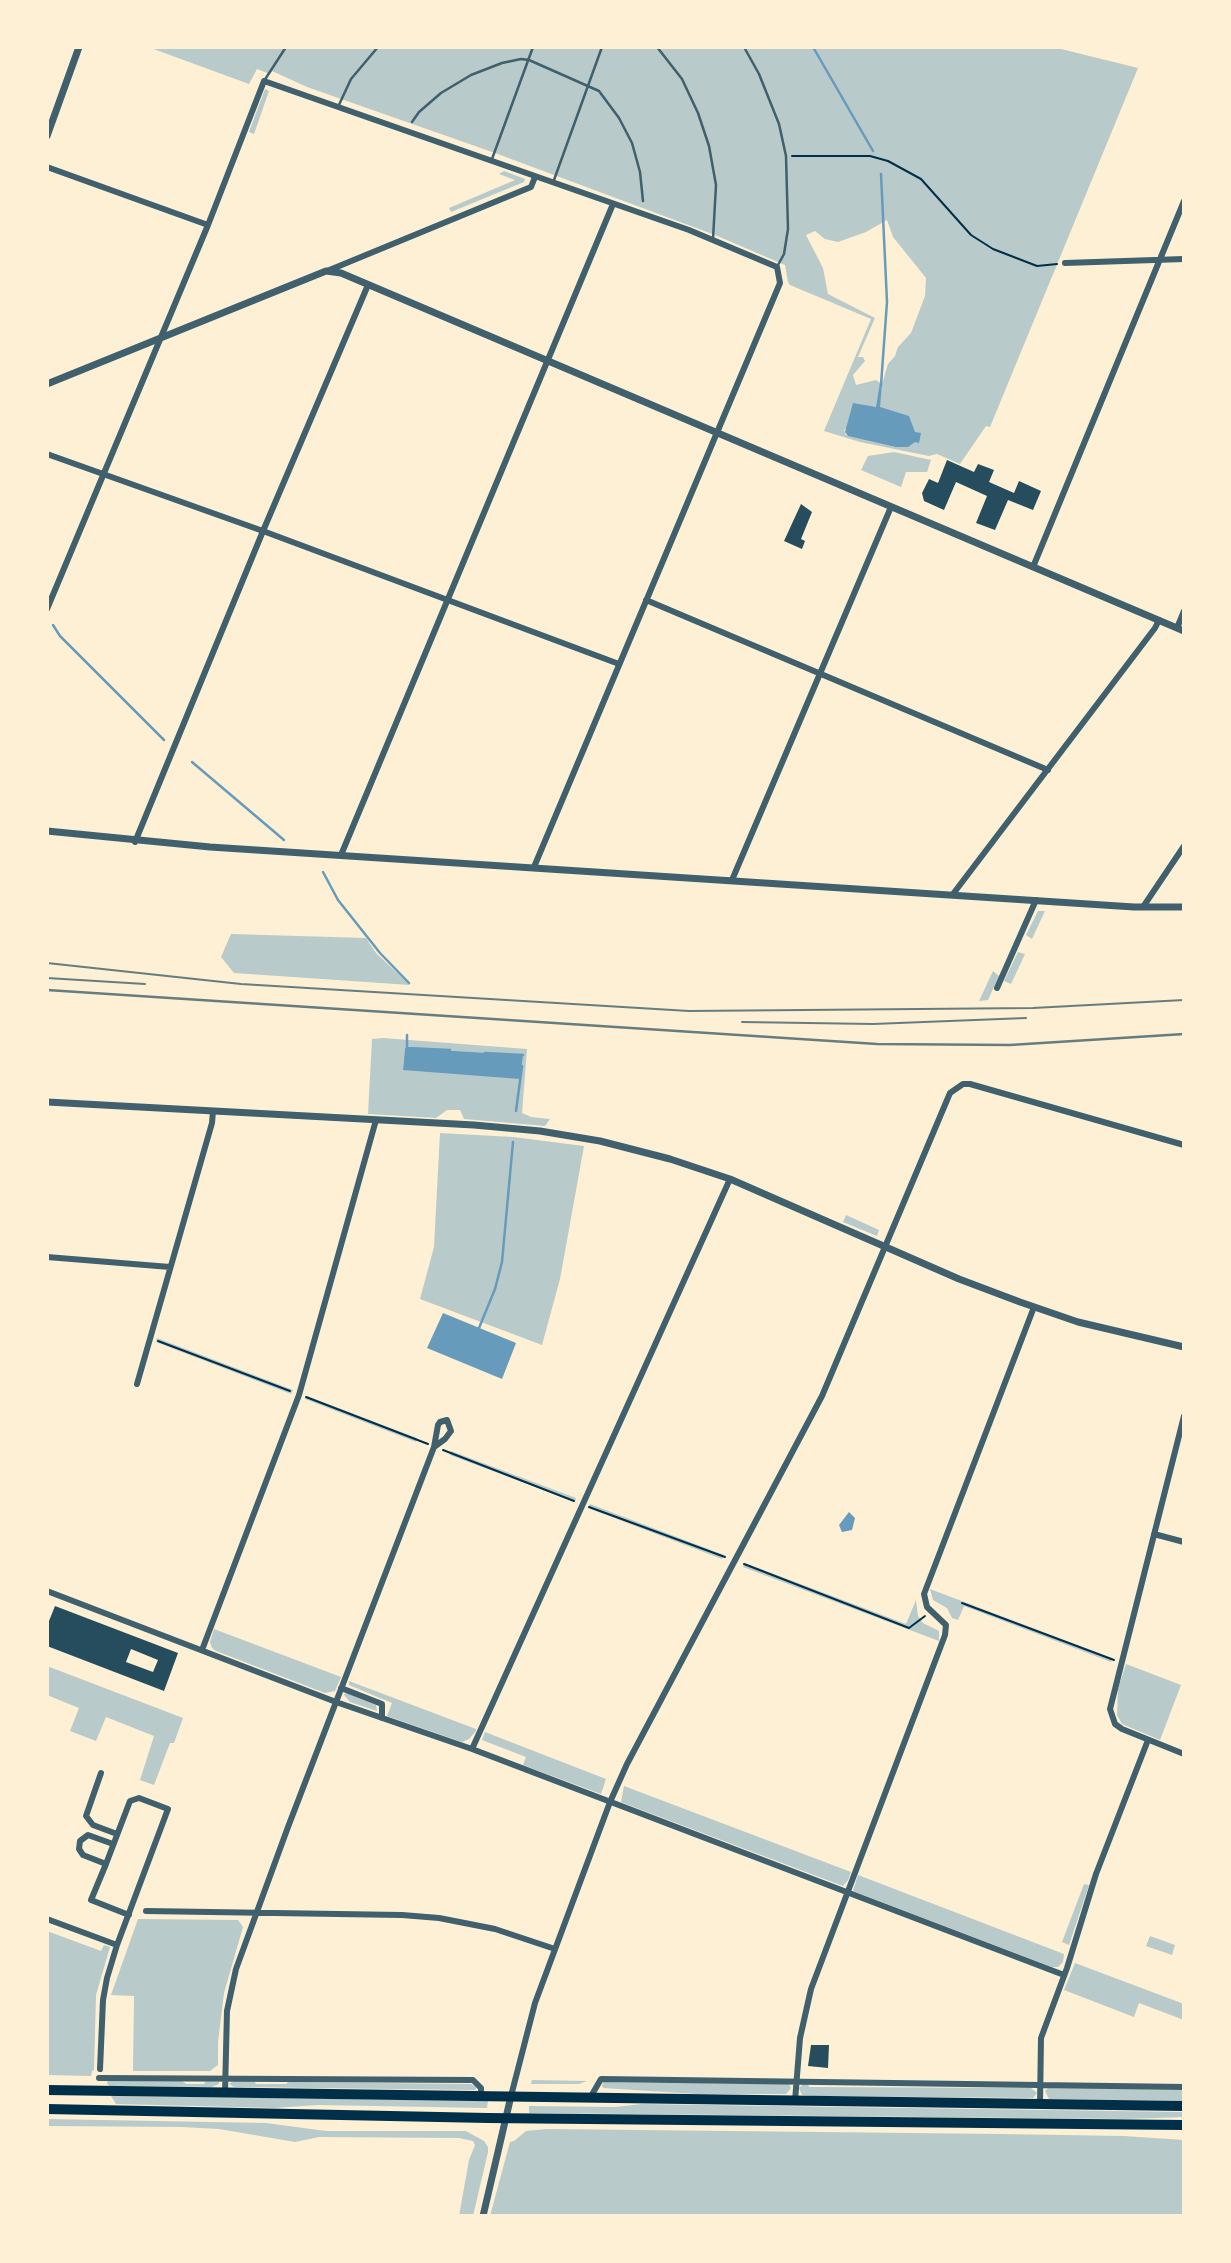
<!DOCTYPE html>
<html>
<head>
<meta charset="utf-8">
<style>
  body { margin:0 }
  #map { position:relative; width:1231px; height:2263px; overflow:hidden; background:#fdf0d5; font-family:"DM Sans",sans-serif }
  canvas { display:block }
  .frame { position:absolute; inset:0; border:49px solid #fdf0d5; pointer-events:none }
</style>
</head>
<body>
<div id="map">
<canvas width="1231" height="2263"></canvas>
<div class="frame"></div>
</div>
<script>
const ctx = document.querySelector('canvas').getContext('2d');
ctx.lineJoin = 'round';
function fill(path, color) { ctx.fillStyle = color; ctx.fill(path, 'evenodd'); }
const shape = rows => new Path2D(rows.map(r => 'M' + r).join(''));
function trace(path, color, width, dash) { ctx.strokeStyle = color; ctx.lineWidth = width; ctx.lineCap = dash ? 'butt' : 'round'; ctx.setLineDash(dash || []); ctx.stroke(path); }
const green = shape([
  [148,47,1053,47,1138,68,990,427,986,426,960,464,937,454,929,456,860,442,824,431,871,319,790,285,788,282,785,265,715,235,495,153,307,87,272,71,270,74,257,69,249,84],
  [887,220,893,237,926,278,925,296,911,333,898,347,895,356,888,364,882,384,876,380,856,385,853,375,865,361,863,357,858,357,875,318,828,294,823,268,806,235,815,231,825,239,838,242,866,232],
  [878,409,915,432,908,447,846,435,844,430],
  [265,89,269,91,254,134,249,132],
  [504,171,525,179,524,182,451,212,449,208,515,180,499,174],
  [894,452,931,460,927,472,906,472,901,487,861,470,868,456],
  [1038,911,1045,911,1032,939,1026,935],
  [231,934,366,938,376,953,410,985,234,973,221,957],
  [1018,952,1025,954,1011,984,1004,981],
  [993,971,999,976,988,1000,979,1001],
  [383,1038,527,1049,522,1113,531,1117,550,1119,545,1126,464,1119,460,1110,447,1110,436,1118,368,1114,372,1039],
  [405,1048,522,1055,520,1078,403,1069],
  [440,1133,513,1137,584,1146,560,1279,542,1345,420,1299,434,1247],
  [846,1215,879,1230,877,1236,843,1222],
  [157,1338,293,1390,291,1394,156,1342],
  [307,1396,417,1438,416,1442,305,1399],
  [451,1451,576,1498,575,1502,450,1455],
  [590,1504,724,1555,722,1559,588,1508],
  [745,1563,906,1624,916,1600,918,1616,923,1623,939,1631,939,1641,743,1567],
  [930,1589,1112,1658,1111,1662,964,1606,958,1620,952,1618,947,1608,933,1600],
  [214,1629,341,1677,335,1691,325,1693,216,1651,212,1648,210,1642],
  [1126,1664,1181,1685,1160,1740,1122,1724,1117,1715,1118,1689],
  [47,1666,183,1718,174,1743,170,1743,154,1785,140,1780,154,1736,106,1717,96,1741,70,1731,79,1708,47,1695],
  [349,1681,476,1729,476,1731,469,1739,462,1742,387,1716,392,1703,349,1685],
  [346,1693,376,1705,377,1711,350,1702,344,1695],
  [485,1732,606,1779,601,1794,523,1765,526,1757,482,1740],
  [624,1786,851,1872,848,1880,843,1886,626,1804,621,1802],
  [858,1875,1064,1954,1063,1962,1058,1967,1052,1967,853,1891],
  [1084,1884,1089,1885,1069,1945,1062,1942],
  [138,1919,238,1920,243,1927,224,1993,218,2042,218,2065,210,2071,133,2071,134,1996,111,1995],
  [47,1931,101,1951,104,1945,110,1947,96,1995,94,2070,92,2071,91,2076,47,2075],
  [1150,1936,1175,1945,1172,1955,1146,1946],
  [1075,1963,1184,2004,1184,2020,1139,2003,1134,2017,1064,1990],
  [108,2080,181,2080,186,2084,204,2084,206,2081,219,2082,219,2084,212,2087,110,2086,107,2084],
  [532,2080,587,2081,579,2084,531,2084],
  [233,2081,254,2081,256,2084,286,2084,288,2082,471,2084,477,2087,475,2090,234,2087,229,2084],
  [604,2082,789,2084,791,2088,786,2094,697,2094,603,2088,602,2085],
  [803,2084,808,2084,809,2087,1031,2088,1037,2093,1033,2098,813,2096,802,2095,799,2088],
  [1049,2087,1184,2090,1184,2101,1049,2099,1045,2091],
  [111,2096,488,2101,487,2108,317,2105,274,2108,116,2104],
  [642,2104,1184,2112,1184,2117,1126,2119,529,2113,529,2106,615,2107],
  [47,2119,266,2123,326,2131,466,2131,484,2141,488,2147,488,2152,473,2216,459,2216,469,2160,475,2145,473,2141,459,2138,319,2137,295,2142,219,2129,182,2127,47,2126],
  [547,2129,1001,2134,1124,2136,1184,2140,1184,2216,490,2216,510,2142,514,2141,526,2131]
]);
const water = shape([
  [880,383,882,384,880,407,909,416,915,432,921,433,919,443,915,442,908,447,896,447,848,436,845,432,853,403,876,407],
  [405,1048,523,1055,520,1079,403,1070],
  [443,1313,516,1343,502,1379,427,1348],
  [849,1512,855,1518,852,1530,842,1532,839,1525]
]);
const stream = shape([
  [813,47,873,151],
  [881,174,887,302,881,385],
  [53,625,60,636,164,740],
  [192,762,284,840],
  [323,872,338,900,380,953,409,983],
  [407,1035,407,1048,450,1050],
  [485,1053,523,1055],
  [516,1111,522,1066],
  [479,1328,495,1289,502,1262,513,1142]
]);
const building = shape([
  [947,460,974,472,978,464,994,470,989,482,1014,493,1019,481,1041,491,1033,510,1008,500,995,530,976,523,987,496,956,482,944,510,924,501,922,493,929,479,938,483],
  [801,504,812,512,801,539,805,541,802,549,784,541],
  [55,1606,178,1653,164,1691,47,1646,47,1626],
  [131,1649,158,1660,153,1672,126,1662],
  [811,2045,829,2045,828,2068,808,2066]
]);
const path = shape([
  [792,156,870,156,888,161,921,179,971,235,993,249,1037,266,1057,264],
  [158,1341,290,1391],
  [306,1397,428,1444],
  [443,1450,574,1501],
  [589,1507,725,1557],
  [744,1564,909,1628,925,1616],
  [962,1603,1114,1660]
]);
const service = shape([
  [657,47,682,79,698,113,709,146,716,185,713,239],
  [744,47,759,74,779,124,786,156,788,229,784,254,778,265],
  [264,81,286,47],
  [338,107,351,79,378,47],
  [412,122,419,112,441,93,471,75,502,63,521,59,529,60,599,91,619,118,632,143,640,172,643,201],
  [492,159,533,47],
  [554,180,602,47]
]);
const minor = shape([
  [47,167,208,225],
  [1065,263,1184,259],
  [327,271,531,187,535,177],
  [47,454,263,531,619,664],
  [1033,567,1184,201],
  [646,600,1048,770],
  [47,609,208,225,264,81,689,230,777,267,780,283,534,867],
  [1177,628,1184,611],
  [135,842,263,531,368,285],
  [341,855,613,204],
  [732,880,891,507],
  [953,894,1155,628,1159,620],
  [1143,907,1184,846],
  [997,988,1036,900],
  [47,1257,170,1267],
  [137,1384,212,1123,213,1111],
  [1184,1416,1110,1709,1115,1724,1122,1729,1184,1754],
  [1154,1534,1184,1542],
  [47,1591,336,1702,472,1749,1064,1975],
  [202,1650,299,1395,376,1120],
  [341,1688,382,1704,382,1718],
  [472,1749,730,1179],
  [101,1773,86,1816,93,1825,117,1834],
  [106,1864,91,1900,129,1915],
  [146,1911,402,1915,439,1918,495,1929,555,1949],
  [47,1919,117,1945],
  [100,2069,103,2000,107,1978,117,1945,168,1809,139,1798,130,1801,106,1864,83,1855,79,1849,80,1841,88,1835,113,1844],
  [99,2078,473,2080,481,2088,481,2096],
  [225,2092,227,2011,236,1969,288,1827,434,1447,445,1439,451,1431,447,1420,440,1422,438,1425,434,1447],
  [511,2096,535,2003,610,1802,627,1764,822,1396,950,1093,963,1084,970,1084,1184,1145],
  [590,2098,601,2079,1184,2087],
  [795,2101,800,2038,811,1989,945,1635,946,1625,927,1607,924,1594,1034,1307],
  [1040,2104,1041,2038,1067,1968,1096,1874,1148,1740]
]);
const tertiary = shape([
  [47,136,79,47],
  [47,384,326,271,341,273,1184,631],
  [47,831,210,847,1134,907,1184,907],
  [47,1102,474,1125,540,1131,600,1141,670,1159,730,1179,959,1279,1020,1302,1078,1322,1184,1347],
  [483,2216,511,2096]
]);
const primary = shape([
  [47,2090,1184,2106],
  [47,2109,488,2118,1184,2125]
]);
const tram = shape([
  [47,963,241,984,689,1011,1033,1008,1184,1000],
  [47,978,145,984],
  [742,1022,873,1024,1026,1018]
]);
const rail = shape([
  [47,990,877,1044,1010,1045,1184,1034]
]);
fill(green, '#b9caca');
fill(water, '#669bbc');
trace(stream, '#669bbc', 2.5);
fill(building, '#264d5e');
trace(path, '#003049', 2);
trace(service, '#3f606c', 2.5);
trace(minor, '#3f606c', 6);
trace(tertiary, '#3f606c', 7);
trace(primary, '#003049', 10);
trace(tram, '#657d81', 2);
trace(rail, '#657d81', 2.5);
</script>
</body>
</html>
